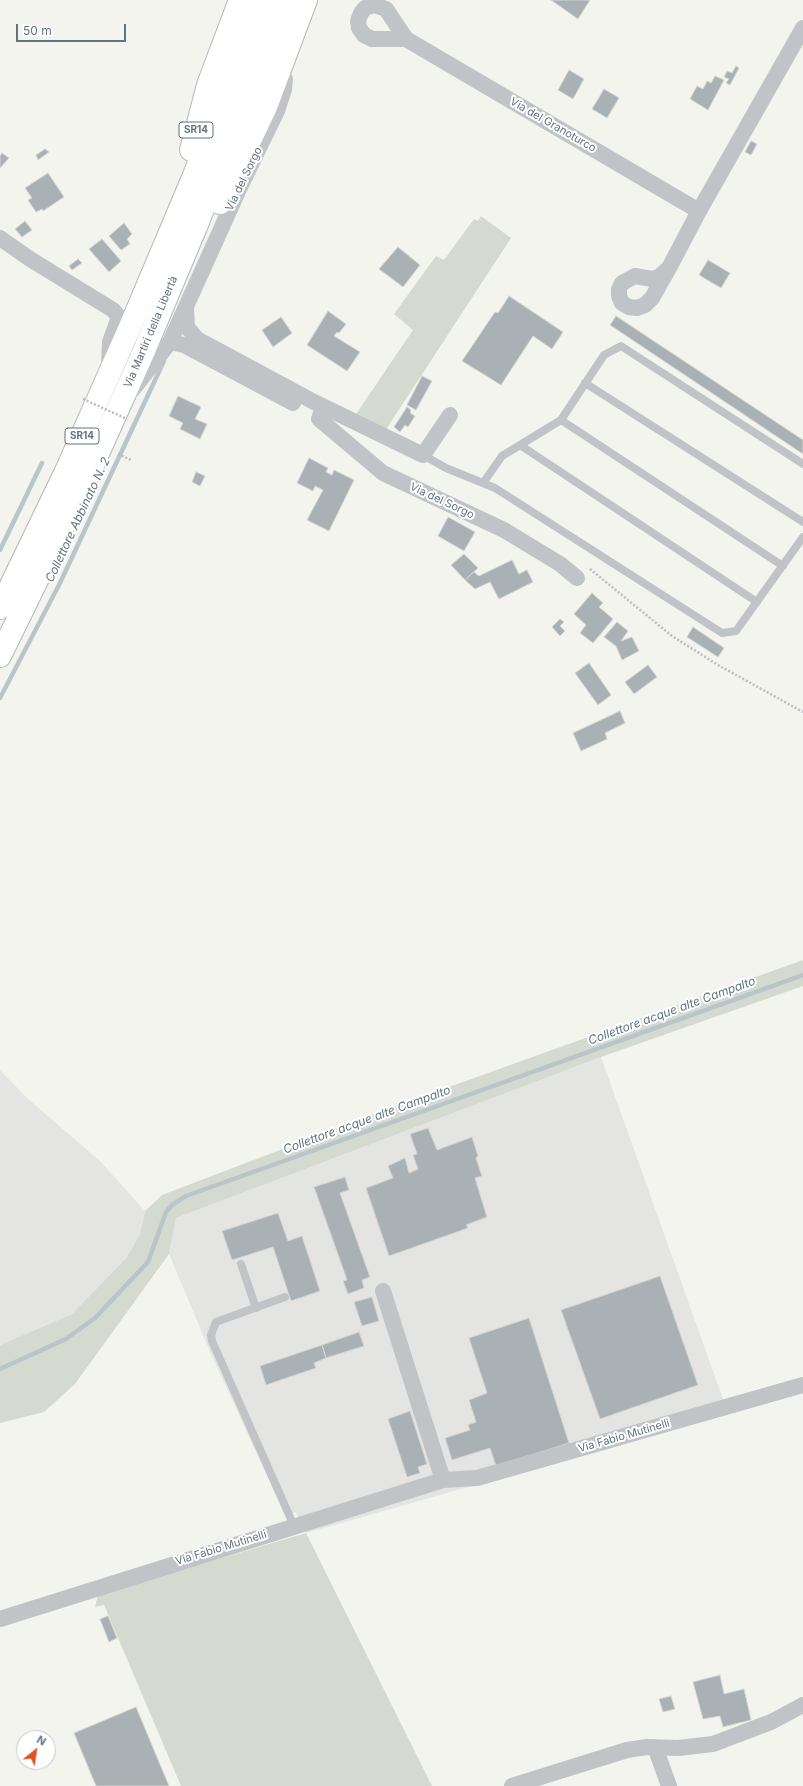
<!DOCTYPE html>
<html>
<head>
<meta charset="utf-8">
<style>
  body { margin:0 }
  #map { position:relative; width:803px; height:1786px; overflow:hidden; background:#f4f4ef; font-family:Inter,sans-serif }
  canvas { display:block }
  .north { position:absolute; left:16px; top:1730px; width:40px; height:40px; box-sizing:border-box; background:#fff; border:1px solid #c0c7cc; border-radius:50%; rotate:30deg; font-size:11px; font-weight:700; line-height:16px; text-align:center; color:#627380 }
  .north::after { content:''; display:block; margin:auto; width:14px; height:18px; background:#e24f21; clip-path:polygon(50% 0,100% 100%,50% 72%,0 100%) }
  .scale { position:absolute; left:16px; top:24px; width:110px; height:18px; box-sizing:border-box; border:2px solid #627380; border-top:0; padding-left:5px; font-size:12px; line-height:14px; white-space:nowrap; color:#627380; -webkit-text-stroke:3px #fff; paint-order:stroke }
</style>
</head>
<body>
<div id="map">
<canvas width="803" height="1786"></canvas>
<div class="north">N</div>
<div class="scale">50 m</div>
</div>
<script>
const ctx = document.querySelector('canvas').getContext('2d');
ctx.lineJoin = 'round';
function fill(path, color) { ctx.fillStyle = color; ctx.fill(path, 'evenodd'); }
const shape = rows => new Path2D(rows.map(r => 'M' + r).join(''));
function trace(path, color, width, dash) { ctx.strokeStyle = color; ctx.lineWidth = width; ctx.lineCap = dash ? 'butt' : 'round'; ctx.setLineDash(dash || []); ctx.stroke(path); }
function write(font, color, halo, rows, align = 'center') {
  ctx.font = font + ' Inter,sans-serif'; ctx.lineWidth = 4; ctx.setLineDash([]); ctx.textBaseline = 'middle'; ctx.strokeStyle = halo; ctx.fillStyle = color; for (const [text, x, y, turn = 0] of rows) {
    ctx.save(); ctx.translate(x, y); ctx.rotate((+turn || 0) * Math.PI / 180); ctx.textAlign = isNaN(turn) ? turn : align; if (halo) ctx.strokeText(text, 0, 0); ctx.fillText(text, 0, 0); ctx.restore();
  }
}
const built = shape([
  [601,1057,724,1402,726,1414,306,1533,296,1512,285,1515,211,1354,169,1254,176,1218],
  [0,1070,27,1098,100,1161,145,1211,140,1234,127,1257,72,1314,0,1345]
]);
const green = shape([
  [481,216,511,238,385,431,354,417,413,330,394,314,436,256,444,260,474,219,478,221],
  [803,960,803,986,601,1057,176,1218,169,1254,75,1384,44,1412,0,1423,0,1345,72,1314,127,1257,140,1234,145,1211,162,1195,382,1111],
  [306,1533,432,1786,181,1786,104,1605,95,1607,98,1595]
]);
const stream = shape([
  [0,550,42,463],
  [0,698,60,583,164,361],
  [0,1369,66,1339,95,1318,148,1262,166,1212,172,1205,186,1196,803,975]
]);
const building = shape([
  [551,0,590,0,578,19,551,0],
  [736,66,739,68,730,85,726,83,729,79,724,77,727,71,732,73,736,66],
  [569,70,584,79,573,99,558,90,569,70],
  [715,76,724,80,708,110,690,99,697,86,703,89,707,81,711,83,715,76],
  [604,89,619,98,607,118,592,109,604,89],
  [751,141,757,144,751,155,745,152,751,141],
  [45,149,49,152,38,160,36,155,45,149],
  [2,153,9,158,0,168,0,156,2,153],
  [48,173,64,197,43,211,42,209,36,212,28,200,32,198,25,188,48,173],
  [25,221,32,230,22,237,15,229,25,221],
  [124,223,132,234,127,239,130,244,121,250,109,236,124,223],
  [102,239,121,261,109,272,89,249,102,239],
  [398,247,420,265,403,287,379,269,398,247],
  [78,259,82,263,72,270,69,266,78,259],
  [708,260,730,273,721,288,699,275,708,260],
  [509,296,563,332,552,349,533,336,501,385,462,361,495,312,498,313,509,296],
  [328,311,346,324,339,333,337,332,334,336,360,352,347,371,307,345,328,311],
  [616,316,803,440,803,454,610,325,616,316],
  [281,317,292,333,273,347,262,330,281,317],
  [422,376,432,381,416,410,407,405,422,376],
  [178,396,201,407,195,419,207,424,200,439,180,429,183,423,169,416,178,396],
  [407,407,411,410,410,413,415,416,408,427,405,425,400,432,394,427,407,407],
  [309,458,328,468,326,472,332,475,334,470,354,480,329,531,307,520,323,490,315,486,313,491,297,483,309,458],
  [196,472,205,476,200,486,192,482,196,472],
  [448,517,475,532,464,551,438,536,448,517],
  [464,554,478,568,465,580,451,565,464,554],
  [512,560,519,574,527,570,533,582,499,599,490,582,475,589,465,580,474,572,479,576,512,560],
  [592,593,603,603,599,607,613,619,593,643,580,633,586,625,574,614,592,593],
  [560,619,564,622,560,626,565,631,560,636,552,627,560,619],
  [617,622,628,631,621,641,632,637,639,651,622,660,616,646,604,637,617,622],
  [693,627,724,648,718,657,687,637,693,627],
  [589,663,611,695,598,705,575,673,589,663],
  [648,665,657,677,634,694,625,682,648,665],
  [620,711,625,723,605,733,607,739,581,751,573,733,620,711],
  [428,1128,437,1150,472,1137,478,1156,476,1158,482,1176,475,1178,487,1217,466,1225,468,1228,389,1256,366,1188,393,1178,388,1166,405,1158,409,1173,418,1169,413,1155,417,1154,410,1134,428,1128],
  [345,1177,349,1190,340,1193,370,1277,362,1280,364,1288,348,1294,343,1281,347,1280,314,1187,345,1177],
  [278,1213,288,1241,302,1236,320,1291,291,1301,273,1247,232,1260,222,1231,278,1213],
  [660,1276,698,1385,600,1419,561,1310,660,1276],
  [372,1297,379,1321,362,1326,354,1302,372,1297],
  [529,1318,569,1443,496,1466,490,1448,452,1460,445,1438,470,1430,468,1425,476,1422,469,1400,487,1393,469,1338,529,1318],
  [359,1332,364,1346,326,1358,322,1345,359,1332],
  [322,1345,326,1358,314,1363,316,1368,266,1385,260,1366,322,1345],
  [410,1411,427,1464,418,1467,420,1473,407,1477,388,1419,410,1411],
  [108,1616,117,1638,109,1642,100,1619,108,1616],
  [720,1675,724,1694,744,1689,751,1720,723,1727,720,1716,703,1719,693,1682,720,1675],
  [671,1696,675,1709,663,1712,659,1699,671,1696],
  [136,1707,169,1786,96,1786,74,1733,136,1707]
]);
const path = shape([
  [118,454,131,460],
  [590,569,672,636,718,665,803,712]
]);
const service = shape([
  [585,383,803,522],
  [561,420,783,566],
  [520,445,757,602],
  [423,455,446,468,495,488,722,633,736,631,803,537],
  [483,483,502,456,561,420,604,355,621,346,803,464],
  [241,1264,256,1308],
  [285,1297,216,1322,211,1335,212,1341,294,1526]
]);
const minor = shape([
  [406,39,372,39,364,35,359,28,358,21,361,13,365,8,374,5,386,9,406,39,699,211],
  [0,238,30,259,113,310,119,317,110,342,109,365],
  [669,268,659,277,652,279,635,276,622,283,619,289,619,296,622,303,629,307,637,308,645,305,652,298,661,282,669,268,699,211,803,28],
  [186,308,187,327,197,339,314,402,423,455,450,415],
  [170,342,184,345,293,403],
  [133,389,170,342,240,187,277,111,284,89,285,79],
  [321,413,319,419,383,473,504,530,560,564,577,578],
  [383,1291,443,1480],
  [0,1619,443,1480,477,1478,803,1385],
  [655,1747,669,1786],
  [512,1786,627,1750,647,1747,678,1748,713,1744,771,1722,803,1705]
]);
const primary = shape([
  [191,150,208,85,240,0],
  [220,203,266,107,306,0],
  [0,608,67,469,130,327,195,173,261,0],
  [0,656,87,478,144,351,198,222,284,0]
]);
const pathBridge = shape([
  [83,399,127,419]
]);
const shields = [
  [196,130,34],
  [82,436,34]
];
const shieldNames = [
  ["SR14",196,130],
  ["SR14",82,436]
];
const streetNames = [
  ["Via del Granoturco",553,125,30],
  ["Via del Sorgo",244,179,-64],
  ["Via Martiri della Libertà",151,332,-67],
  ["Via del Sorgo",442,501,25],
  ["Via Fabio Mutinelli",624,1436,-16],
  ["Via Fabio Mutinelli",221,1548,-17]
];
const waterNames = [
  ["Collettore Abbinato N. 2",78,520,-65],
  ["Collettore acque alte Campalto",672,1011,-20],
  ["Collettore acque alte Campalto",367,1120,-20]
];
fill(built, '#e4e5e3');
fill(green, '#d4dad0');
trace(stream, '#bac5ca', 4.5);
fill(building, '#a9b1b5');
trace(building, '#d5d5d2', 1);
trace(primary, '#b3b7bb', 24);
trace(path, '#babcbe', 2.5, [2, 2]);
trace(service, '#c0c4c7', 8);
trace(minor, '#c0c4c7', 16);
trace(primary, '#fff', 22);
trace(pathBridge, '#babcbe', 2.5, [2, 2]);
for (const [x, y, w] of shields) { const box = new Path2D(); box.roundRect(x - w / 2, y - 8, w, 16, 3); ctx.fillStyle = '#fff'; ctx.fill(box); trace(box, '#627380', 1); }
write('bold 10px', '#627380', null, shieldNames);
write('11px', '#627380', '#fff', streetNames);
write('italic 12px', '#5e757f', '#fff', waterNames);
</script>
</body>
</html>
